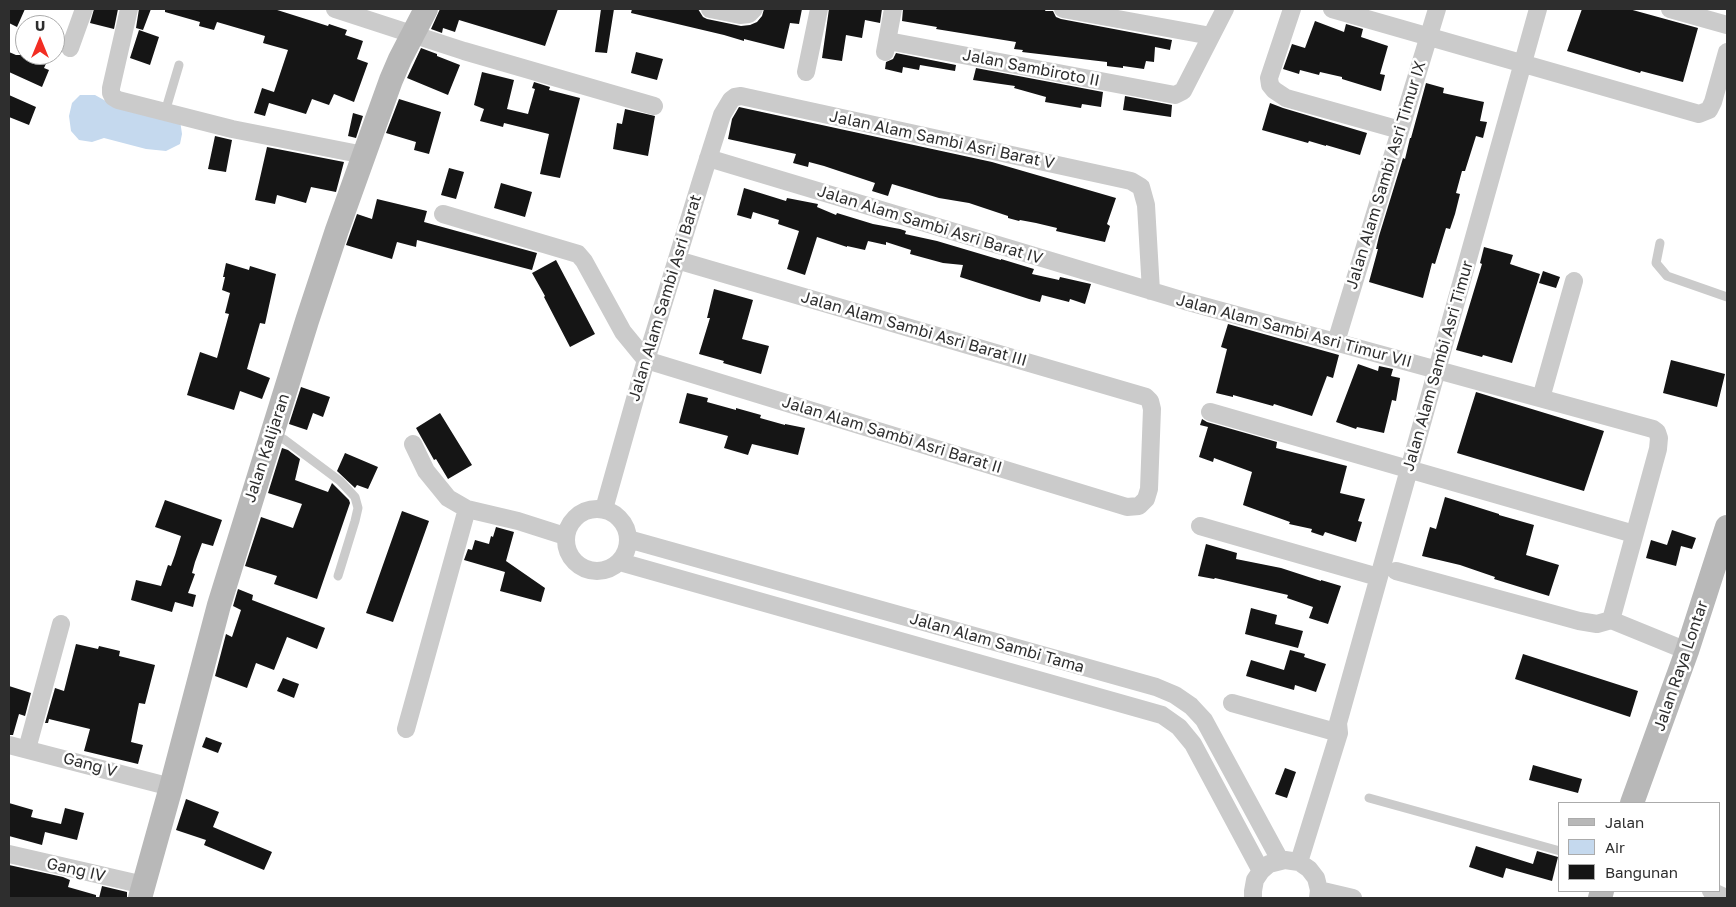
<!DOCTYPE html>
<html>
<head>
<meta charset="utf-8">
<style>
  body { margin:0 }
  #map { position:relative; width:1736px; height:907px; overflow:hidden; background:#fff; font-family:"Golos Text",sans-serif }
  canvas { display:block }
  .frame { position:absolute; inset:0; border:10px solid #2e2e2e; pointer-events:none }
  .legend { position:absolute; left:1558px; top:802px; width:162px; height:90px; box-sizing:border-box; background:#fff; border:1px solid #ababab; margin:0; padding:6px 9px; list-style:none; font-size:15px; color:#2e2e2e }
  .legend li { display:flex; align-items:center; gap:10px; height:25px }
  .legend b { width:25px; border:1px solid #ababab }
  .north { position:absolute; left:15px; top:15px; width:50px; height:50px; box-sizing:border-box; background:#fff; border:1px solid #ababab; border-radius:50%; rotate:0deg; font-size:14px; font-weight:700; line-height:20px; text-align:center; color:#2e2e2e }
  .north::after { content:''; display:block; margin:auto; width:18px; height:22px; background:#f22d23; clip-path:polygon(50% 0,100% 100%,50% 72%,0 100%) }
</style>
</head>
<body>
<div id="map">
<canvas width="1736" height="907"></canvas>
<div class="frame"></div>
<ul class="legend">
<li><b style="height:6px;background:#b8b8b8"></b>Jalan</li>
<li><b style="height:14px;background:#c5d9ee"></b>Air</li>
<li><b style="height:14px;background:#151515"></b>Bangunan</li>
</ul>
<div class="north">U</div>
</div>
<script>
const ctx = document.querySelector('canvas').getContext('2d');
ctx.lineJoin = 'round';
function fill(path, color) { ctx.fillStyle = color; ctx.fill(path, 'evenodd'); }
const shape = rows => new Path2D(rows.map(r => 'M' + r).join(''));
function trace(path, color, width, dash) { ctx.strokeStyle = color; ctx.lineWidth = width; ctx.lineCap = dash ? 'butt' : 'round'; ctx.setLineDash(dash || []); ctx.stroke(path); }
function write(font, color, halo, rows, align = 'center') {
  ctx.font = font + ' "Golos Text",sans-serif'; ctx.lineWidth = 5; ctx.setLineDash([]); ctx.textBaseline = 'middle'; ctx.strokeStyle = halo; ctx.fillStyle = color; for (const [text, x, y, turn = 0] of rows) {
    ctx.save(); ctx.translate(x, y); ctx.rotate((+turn || 0) * Math.PI / 180); ctx.textAlign = isNaN(turn) ? turn : align; if (halo) ctx.strokeText(text, 0, 0); ctx.fillText(text, 0, 0); ctx.restore();
  }
}
const water = shape([
  [80,95,95,95,113,105,180,120,182,134,180,144,166,151,146,149,104,138,92,142,79,140,71,131,69,116,72,103]
]);
const building = shape([
  [9,9,25,9,17,27,9,23],
  [94,9,118,9,114,29,90,23],
  [139,9,151,9,143,30,136,28],
  [165,9,274,9,328,26,329,24,347,30,345,35,363,41,357,59,368,63,354,102,334,94,329,105,312,99,306,114,269,103,265,116,254,113,262,88,274,92,288,50,263,43,265,36,217,22,214,30,199,26,200,22,165,12],
  [440,9,558,9,545,46,459,20,455,32,443,28,442,33,431,29],
  [601,9,614,9,607,53,595,52],
  [632,9,698,9,703,17,707,19,741,26,750,25,757,22,762,16,764,9,802,9,799,24,790,23,784,49,744,39,744,41,724,35,631,13],
  [829,9,882,9,880,23,865,20,862,38,846,35,842,61,822,58],
  [903,9,1046,9,1045,11,1053,11,1056,17,1061,19,1172,40,1170,50,1155,47,1154,62,1146,61,1144,69,1123,66,1123,68,1107,66,1107,62,1022,52,1023,50,1014,49,1016,42,936,29,937,27,902,21],
  [1582,9,1629,9,1698,28,1683,82,1641,71,1640,73,1567,51],
  [1315,21,1344,32,1346,24,1363,29,1361,37,1388,46,1380,74,1385,75,1381,91,1342,79,1342,77,1320,72,1319,75,1300,70,1299,74,1283,69,1292,44,1305,48],
  [139,30,159,37,150,65,130,58],
  [421,48,437,54,437,56,460,65,448,95,407,78],
  [9,52,16,55,50,55,44,68,49,70,42,87,9,72],
  [636,52,663,59,657,80,631,73],
  [896,53,956,65,955,71,920,65,919,70,903,67,902,73,885,69,886,62,893,59],
  [976,68,1103,92,1101,107,1082,104,1081,108,1045,102,1046,97,1014,88,1015,86,973,80],
  [482,72,514,80,507,109,528,114,535,89,532,88,534,82,550,87,549,90,580,98,560,178,540,174,549,134,504,123,503,127,480,121,484,109,474,105],
  [1426,83,1444,88,1443,93,1484,102,1480,121,1487,122,1483,138,1476,136,1465,171,1462,171,1456,193,1460,194,1455,214,1450,229,1446,228,1435,264,1432,263,1423,298,1369,282,1378,249,1376,249,1379,236,1403,158,1405,159,1410,138,1411,138],
  [9,95,36,107,29,125,9,117],
  [1125,96,1172,105,1171,117,1123,110],
  [399,99,441,112,429,154,414,150,416,142,386,133],
  [1270,103,1283,108,1367,133,1360,155,1326,145,1326,146,1309,141,1308,143,1262,130],
  [739,107,992,162,1116,198,1107,224,1110,226,1105,242,1056,231,1057,228,1036,223,1020,220,1019,221,1008,218,1008,216,969,203,939,198,892,184,888,196,872,191,875,183,824,166,809,162,808,167,793,163,796,154,728,139,732,119],
  [625,109,655,116,648,156,613,149,617,123,622,124],
  [353,113,363,116,356,138,348,136],
  [215,136,232,140,226,172,208,169],
  [267,147,344,162,336,192,311,187,306,203,277,195,275,204,255,200],
  [449,168,464,172,456,199,441,195],
  [501,183,532,192,525,217,494,208],
  [744,188,786,201,787,198,818,204,817,207,836,215,837,213,873,224,900,229,906,231,905,234,937,241,1001,260,1001,259,1034,269,1032,274,1059,280,1060,277,1091,284,1085,304,1070,299,1069,302,1042,295,1040,302,1029,299,960,277,963,265,943,263,910,254,911,250,886,242,886,245,868,241,865,250,847,246,847,247,817,237,805,275,787,269,799,231,778,224,779,220,753,212,751,219,737,215],
  [377,199,427,211,424,222,537,253,532,270,417,240,416,247,397,242,392,259,346,245,357,214,372,219],
  [1484,247,1513,255,1510,264,1540,274,1512,363,1483,355,1482,357,1456,350,1482,264,1480,263],
  [556,260,595,334,570,347,544,297,545,296,532,273],
  [226,263,249,270,250,266,276,274,265,324,260,323,247,369,270,378,262,399,240,391,234,410,187,395,200,352,217,358,229,314,225,313,230,293,222,290,225,277,223,277],
  [1543,271,1560,277,1556,288,1539,283],
  [714,289,753,300,742,339,769,346,761,374,723,363,724,361,699,354,710,318,707,318],
  [1228,324,1339,355,1333,378,1327,376,1312,416,1274,404,1273,406,1233,395,1233,397,1216,393,1227,349,1221,347],
  [1671,360,1725,374,1717,407,1663,393],
  [1358,364,1378,371,1379,366,1393,369,1391,376,1400,378,1396,401,1392,400,1384,433,1357,427,1356,429,1336,422],
  [301,387,330,397,323,417,313,413,307,430,289,424],
  [1476,392,1604,431,1584,491,1457,453],
  [687,393,708,398,707,402,736,410,736,408,761,415,760,418,785,425,785,424,805,428,798,455,752,444,748,455,724,448,728,436,679,423],
  [440,413,472,465,448,479,436,459,434,460,416,428],
  [1202,419,1207,422,1277,442,1276,448,1347,466,1340,493,1365,499,1358,521,1362,522,1356,542,1325,532,1323,536,1311,532,1312,529,1289,524,1290,522,1243,505,1252,472,1214,458,1213,462,1199,457,1208,427,1200,425],
  [282,448,288,450,300,459,295,480,328,492,332,483,349,500,350,503,317,599,274,584,277,576,245,566,261,517,293,528,302,504,268,493],
  [345,453,378,467,368,489,357,485,355,488,337,471],
  [1445,497,1499,514,1499,515,1534,525,1526,555,1559,565,1549,596,1494,579,1495,577,1460,565,1422,556,1430,527,1436,529],
  [165,500,222,520,213,546,202,543,195,562,192,573,195,574,188,593,196,595,193,607,175,602,172,612,131,600,136,580,161,586,168,565,171,566,175,555,181,536,155,527],
  [402,511,429,521,393,622,366,613],
  [496,527,514,532,506,561,545,588,541,602,500,591,505,572,464,560,468,549,472,550,475,540,489,544,491,536,493,537],
  [1672,530,1696,538,1692,549,1681,546,1676,566,1646,558,1651,540,1667,545],
  [1206,544,1237,553,1236,559,1281,568,1321,581,1321,580,1341,586,1328,624,1309,618,1313,607,1287,598,1288,595,1215,578,1214,579,1198,576],
  [238,589,253,595,252,600,325,628,317,649,287,637,274,670,256,663,247,688,215,676,226,634,232,637,241,610,233,606],
  [1251,608,1277,615,1275,624,1303,631,1298,648,1245,634],
  [76,644,98,649,99,646,120,651,119,656,155,665,145,704,139,703,131,742,143,745,138,764,84,751,90,729,49,719,48,723,45,723,55,688,64,691],
  [1290,650,1305,654,1304,657,1326,664,1316,692,1295,685,1294,690,1246,676,1251,660,1284,670],
  [1523,654,1638,691,1630,717,1515,679],
  [283,678,299,684,294,698,277,691],
  [9,686,31,693,25,716,19,714,13,735,9,735],
  [206,737,222,743,218,753,202,747],
  [1533,765,1582,779,1578,793,1529,780],
  [1285,768,1296,772,1287,798,1275,794],
  [186,799,219,812,213,827,272,852,264,870,204,845,206,840,176,830],
  [9,803,33,810,31,817,61,824,65,808,84,813,77,840,45,832,42,845,9,836],
  [1476,846,1533,864,1537,851,1558,857,1552,881,1506,868,1503,878,1469,867],
  [9,865,63,877,70,880,68,887,96,895,96,898,9,898],
  [102,886,127,892,127,898,99,898]
]);
const lane = shape([
  [165,112,179,65],
  [1660,243,1656,263,1667,276,1727,297],
  [274,434,285,440,340,481,355,497,358,508,355,521,338,576],
  [1369,798,1560,851]
]);
const street = shape([
  [129,9,111,88,111,93,113,97,118,100,232,129,364,155],
  [335,9,464,51,654,106],
  [710,9,740,15,749,14,754,9],
  [1063,9,1211,36],
  [1292,9,1269,78,1270,85,1274,90,1286,98,1400,130],
  [1332,9,1699,114,1709,110,1713,102,1727,52],
  [1670,9,1727,25],
  [888,41,1175,95,1183,91,1225,9],
  [70,48,84,9],
  [885,52,893,9],
  [806,72,819,9],
  [708,158,1185,301,1653,429,1657,432,1659,438,1658,449,1611,620],
  [443,214,578,254,584,261,623,332,646,360,1127,507,1139,506,1146,499,1149,489,1152,409,1150,401,1146,397,677,260],
  [1336,342,1437,9],
  [1541,398,1574,281],
  [1210,412,1634,534],
  [413,444,426,471,448,498,467,509,518,521,565,536],
  '566 540a31 31 0 1 1 62 0a31 31 0 1 1-62 0Z',
  [604,509,646,360,701,181,722,115,731,100,735,97,741,96,1131,181,1141,187,1146,205,1151,291],
  [1200,526,1378,577],
  [628,539,1156,687,1175,695,1191,706,1204,720,1280,860],
  [620,562,1162,715,1179,727,1193,744,1261,871],
  [1396,571,1579,621,1597,624,1611,620,1687,651],
  [1232,703,1339,733],
  [406,729,467,509],
  [9,745,171,787],
  [27,749,61,624],
  [9,854,144,885],
  [1299,862,1339,733,1338,723,1538,9],
  [1319,890,1353,898],
  [1711,891,1726,898],
  [1253,898,1253,891,1255,880,1261,871,1269,864,1285,860,1299,862,1309,869,1316,878,1319,890,1318,898]
]);
const secondary = shape([
  [1632,803,1687,651,1727,527],
  [140,898,171,787,219,605,307,321,337,230,391,80,400,59,426,9],
  [1600,898,1602,891]
]);
const streetNames = [
  ["Jalan Sambiroto II",1031,68,11],
  ["Jalan Alam Sambi Asri Barat V",942,140,12],
  ["Jalan Alam Sambi Asri Timur IX",1386,175,-73],
  ["Jalan Alam Sambi Asri Barat IV",930,225,17],
  ["Jalan Alam Sambi Asri Barat",665,298,-73],
  ["Jalan Alam Sambi Asri Barat III",914,329,16],
  ["Jalan Alam Sambi Asri Timur VII",1294,331,15],
  ["Jalan Alam Sambi Asri Timur",1438,366,-74],
  ["Jalan Alam Sambi Asri Barat II",892,435,17],
  ["Jalan Kalijaran",267,448,-72],
  ["Jalan Alam Sambi Tama",997,643,16],
  ["Jalan Raya Lontar",1681,666,-71],
  ["Gang V",90,765,15],
  ["Gang IV",76,870,13]
];
fill(water, '#c5d9ee');
fill(building, '#151515');
trace(lane, '#cbcbcb', 9);
trace(street, '#cbcbcb', 18);
trace(secondary, '#b8b8b8', 24);
write('16px', '#2e2e2e', '#fff', streetNames);
</script>
</body>
</html>
